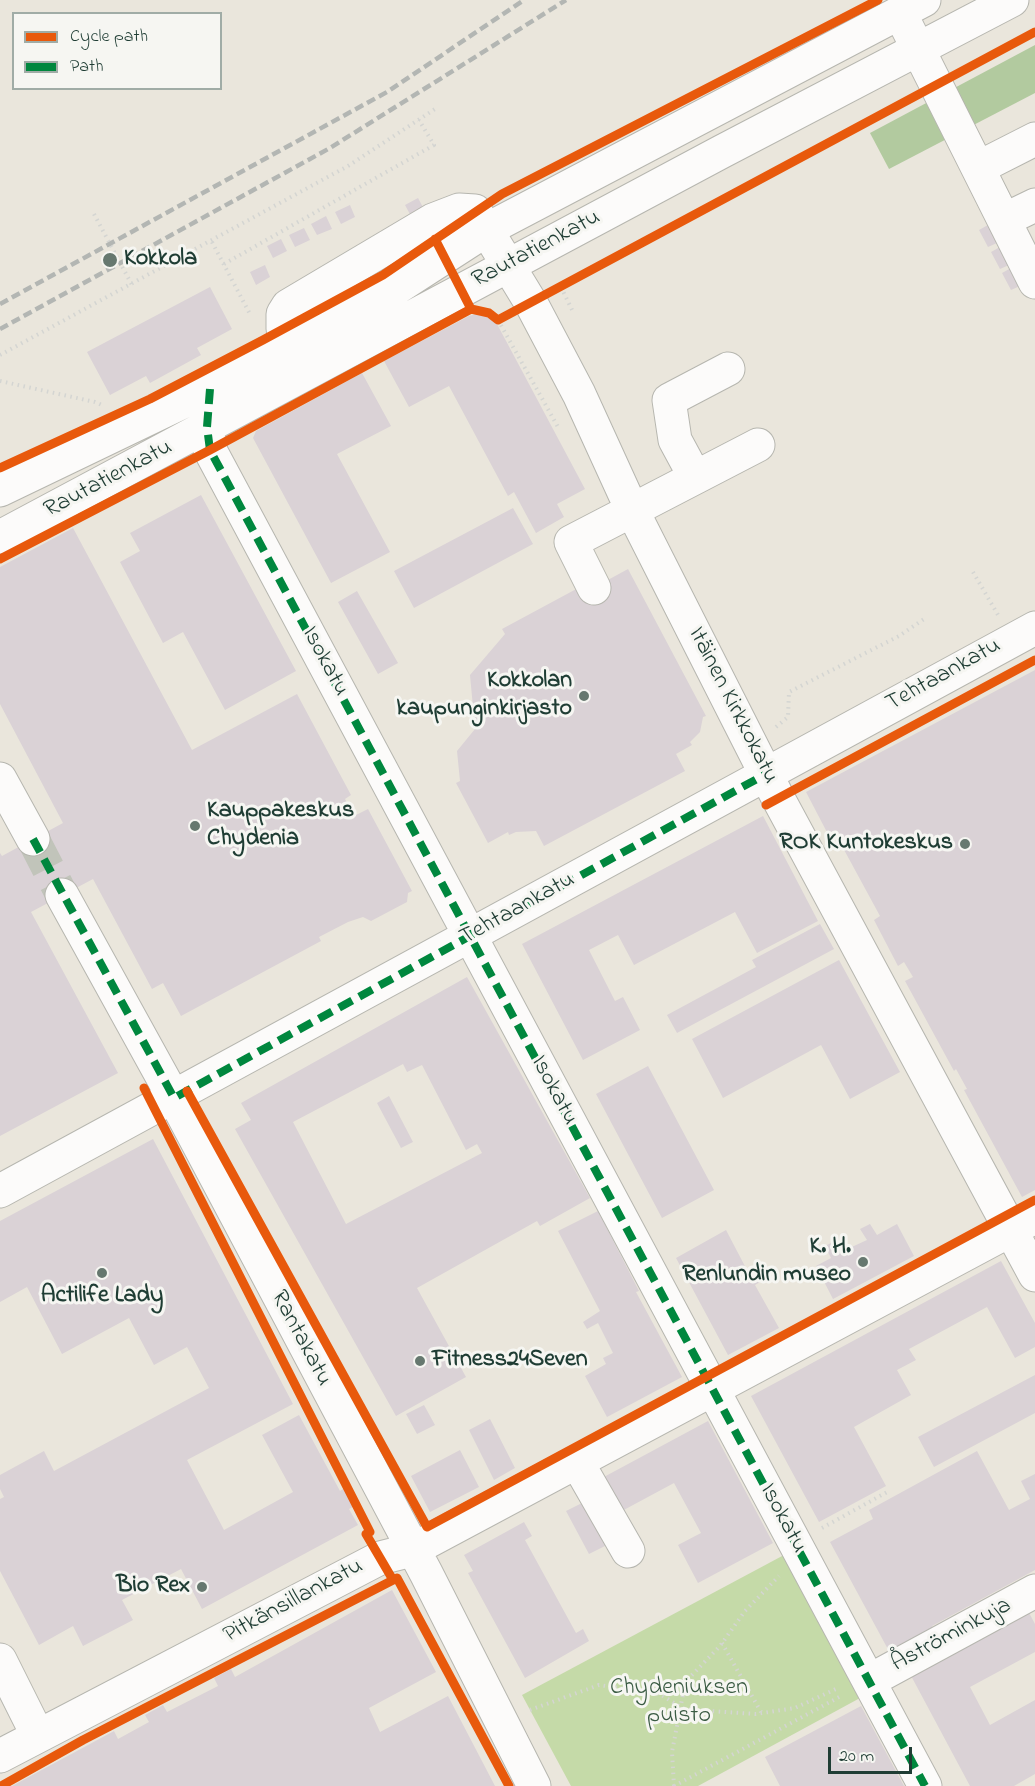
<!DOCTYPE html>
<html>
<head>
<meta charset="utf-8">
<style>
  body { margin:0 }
  #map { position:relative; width:1035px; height:1786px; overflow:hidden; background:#eae6dc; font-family:"Indie Flower",sans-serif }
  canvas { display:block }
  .legend { position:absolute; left:12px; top:12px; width:210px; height:78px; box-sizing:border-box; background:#f6f6f2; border:2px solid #a0aca6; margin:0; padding:8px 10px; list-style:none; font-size:18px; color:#1f3d34 }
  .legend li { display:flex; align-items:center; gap:12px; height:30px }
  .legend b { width:30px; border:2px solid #a0aca6 }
  .scale { position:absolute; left:828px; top:1747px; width:84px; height:27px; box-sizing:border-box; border:3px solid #1f3d34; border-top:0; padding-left:8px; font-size:18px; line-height:21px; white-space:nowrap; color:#1f3d34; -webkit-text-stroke:4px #f6f6f2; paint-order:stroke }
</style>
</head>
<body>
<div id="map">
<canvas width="1035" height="1786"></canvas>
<ul class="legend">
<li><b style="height:8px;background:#e8590c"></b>Cycle path</li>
<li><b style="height:8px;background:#00873e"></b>Path</li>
</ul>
<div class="scale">20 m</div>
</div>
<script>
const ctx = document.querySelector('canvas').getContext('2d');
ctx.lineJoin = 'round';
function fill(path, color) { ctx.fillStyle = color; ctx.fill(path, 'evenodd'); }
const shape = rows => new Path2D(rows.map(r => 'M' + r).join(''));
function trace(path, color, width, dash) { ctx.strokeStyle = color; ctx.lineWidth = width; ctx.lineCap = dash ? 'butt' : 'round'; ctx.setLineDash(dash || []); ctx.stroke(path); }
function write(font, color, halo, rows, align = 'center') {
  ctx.font = font + ' "Indie Flower",sans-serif'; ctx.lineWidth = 6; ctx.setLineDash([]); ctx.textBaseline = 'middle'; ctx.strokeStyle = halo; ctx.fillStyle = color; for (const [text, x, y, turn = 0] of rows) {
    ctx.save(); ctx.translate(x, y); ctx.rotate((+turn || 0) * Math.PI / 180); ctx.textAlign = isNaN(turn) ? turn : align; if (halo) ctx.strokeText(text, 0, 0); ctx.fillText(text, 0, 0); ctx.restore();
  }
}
const green = shape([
  [784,1555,860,1698,698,1786,571,1786,522,1695]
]);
const forest = shape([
  [1035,45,1035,93,889,169,870,133]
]);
const building = shape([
  [418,198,425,211,412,218,405,205],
  [350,205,355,217,341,224,335,212],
  [326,216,332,229,317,235,311,224],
  [988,225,997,243,988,247,979,230],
  [304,228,310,240,295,247,289,235],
  [281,239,287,251,273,258,267,246],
  [1000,247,1009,265,1000,269,991,252],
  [265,265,270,277,256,285,250,272],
  [1011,268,1020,286,1011,290,1002,273],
  [210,287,232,329,197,348,201,355,150,383,146,376,110,395,87,352],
  [480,313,487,315,497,324,585,489,557,504,564,517,536,533,514,492,508,496,449,386,409,407,384,361,469,316],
  [362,373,391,426,337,454,390,552,331,583,253,438,256,431],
  [201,495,296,671,225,710,183,632,163,643,120,562,140,551,130,533],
  [513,508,533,544,414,608,394,571],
  [73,528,192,750,297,694,351,795,345,799,354,816,368,809,412,891,408,893,407,902,371,921,363,917,348,922,319,937,321,941,181,1016,163,983,152,989,93,879,31,912,118,1073,0,1136,0,853,2,856,63,823,0,704,0,567],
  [628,569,706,716,703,717,700,732,690,742,692,745,676,754,685,771,544,846,536,831,516,832,509,835,508,832,488,843,456,783,460,781,457,751,475,729,470,675,505,634,502,629,580,587,584,593],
  [357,591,398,663,378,674,338,602],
  [1035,670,1035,1190,1022,1197,964,1090,967,1089,956,1069,954,1071,905,981,913,977,904,962,898,966,874,920,880,916,836,835,830,838,806,792],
  [763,816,818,921,757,953,735,912,634,965,618,935,589,950,615,1001,623,997,640,1030,583,1060,522,944],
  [820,924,834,949,677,1033,667,1015,756,967,752,960],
  [839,960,900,1072,850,1099,821,1045,723,1098,692,1039],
  [467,977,590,1198,540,1226,537,1221,417,1288,466,1377,396,1416,235,1129,251,1120,241,1103],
  [403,1064,407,1072,422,1065,466,1150,477,1144,482,1153,346,1224,293,1122],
  [648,1066,714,1190,662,1218,596,1094],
  [389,1096,413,1142,401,1148,377,1103],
  [153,1139,293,1404,187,1460,224,1530,293,1492,262,1435,299,1415,340,1491,346,1487,356,1505,349,1509,358,1525,202,1609,181,1569,122,1600,133,1620,83,1646,73,1626,39,1645,0,1571,0,1499,4,1497,0,1489,0,1475,44,1451,54,1471,209,1388,187,1347,154,1365,129,1318,62,1354,27,1287,0,1302,0,1221],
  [598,1211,639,1291,636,1292,682,1377,607,1417,585,1376,606,1364,603,1358,613,1353,598,1323,587,1329,583,1322,600,1311,558,1231],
  [870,1224,877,1235,897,1224,914,1256,833,1299,816,1266,831,1258,825,1246,837,1240,843,1251,867,1240,860,1229],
  [726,1230,748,1272,759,1267,765,1279,755,1285,779,1328,728,1355,676,1258],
  [1001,1261,1035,1323,1035,1347,1015,1358,987,1307,909,1349,916,1360,897,1370,911,1395,854,1427,886,1486,819,1522,751,1396],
  [1035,1375,1035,1413,934,1467,918,1437],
  [424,1405,435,1425,417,1434,406,1414],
  [490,1419,515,1468,494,1480,469,1430],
  [708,1421,773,1543,698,1583,678,1545,701,1533,674,1483,620,1512,602,1478],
  [460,1450,479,1487,430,1512,411,1476],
  [977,1451,1009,1510,1030,1499,1021,1481,1035,1474,1035,1570,932,1626,934,1629,890,1653,830,1542,873,1519,869,1510],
  [586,1501,609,1544,589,1554,566,1511],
  [524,1522,532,1536,525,1540,576,1633,583,1629,589,1641,525,1678,468,1573,473,1571,464,1555],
  [392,1590,436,1672,369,1708,380,1732,448,1696,495,1786,12,1786,114,1731,118,1739,149,1722,145,1715,163,1705,167,1712,218,1686,214,1678,231,1669,235,1677],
  [1027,1609,1035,1624,1035,1652,970,1687,990,1725,1035,1700,1035,1774,1014,1786,970,1786,909,1672],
  [861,1706,904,1786,780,1786,765,1757]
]);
const minorTunnel = shape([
  [33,839,62,895]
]);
const path = shape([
  [94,214,132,285],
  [212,242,251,316],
  [224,264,434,145,419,120],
  [561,287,573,312],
  [498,320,558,427],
  [0,355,348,166,435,109],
  [0,381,95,402,104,406],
  [973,572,998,615],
  [776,727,788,717,789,692,899,636,927,617],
  [822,1528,889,1491],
  [722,1643,761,1712],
  [530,1710,599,1685,660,1694,682,1708,694,1710,756,1714,795,1708,838,1688],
  [674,1786,672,1752,684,1689,691,1676,720,1646,745,1611,779,1576],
  [674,1786,843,1695]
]);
const minor = shape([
  [900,13,1035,282],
  [978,168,1035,139],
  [1004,220,1035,205],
  [306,370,283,329,283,314,288,306,433,220,459,210,475,211,531,303,579,394,632,510,778,798,1035,1275],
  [210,400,207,427,210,450,925,1786],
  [695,477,675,440,669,400,728,369],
  [594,588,571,542,758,445],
  [0,779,33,839],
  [62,895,174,1098,426,1573,534,1786],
  [0,1191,1035,628],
  [577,1462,628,1551],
  [0,1660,38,1736],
  [869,1681,1035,1591],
  [0,1756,380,1558,412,1550,1035,1217]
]);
const major = shape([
  [0,490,210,389,389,293,488,229,924,0],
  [0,537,721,152,1012,0]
]);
const rail = shape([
  [0,304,387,92,524,0],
  [0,329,330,148,566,0]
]);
const quiet = shape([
  [210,389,207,427,210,450,925,1786],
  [33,839,174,1098,766,774]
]);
const cycleway = shape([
  [435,239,471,309],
  [0,468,150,399,263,340,383,275,502,194,878,0],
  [0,559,210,450,471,309,489,313,498,320,1035,32],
  [766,805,1035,660],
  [144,1088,370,1532,366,1534,393,1580],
  [187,1091,427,1527,1035,1200],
  [1,1786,83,1740,397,1578,509,1786]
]);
const markers = [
  [110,260,8,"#66786f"],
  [584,696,6,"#66786f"],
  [195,826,6,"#66786f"],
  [965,844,6,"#66786f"],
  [863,1262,6,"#66786f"],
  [102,1273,6,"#66786f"],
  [420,1361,6,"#66786f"],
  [202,1587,6,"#66786f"]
];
const streetNames = [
  ["Rautatienkatu",537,250,-28],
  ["Rautatienkatu",109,480,-28],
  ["Isokatu",324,662,62],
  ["Tehtaankatu",944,676,-29],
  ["Itäinen Kirkkokatu",732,706,63],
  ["Tehtaankatu",518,910,-29],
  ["Isokatu",553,1091,62],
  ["Rantakatu",300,1339,62],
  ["Isokatu",782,1519,62],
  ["Pitkänsillankatu",294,1602,-28],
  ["Åströminkuja",952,1636,-28]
];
const poiNames = [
  ["Kokkola",124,260,"left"],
  ["Kokkolan",572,682],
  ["kaupunginkirjasto",572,710],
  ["Kauppakeskus",207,812,"left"],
  ["Chydenia",207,840,"left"],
  ["ROK Kuntokeskus",953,844],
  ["K. H.",851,1248],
  ["Renlundin museo",851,1276],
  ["Actilife Lady",102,1297,"center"],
  ["Fitness24Seven",432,1361,"left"],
  ["Bio Rex",190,1587]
];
const parkNames = [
  ["Chydeniuksen",679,1689],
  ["puisto",679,1717]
];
fill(green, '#c5daa8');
fill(forest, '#b2ca9f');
fill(building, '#dad2d6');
trace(minorTunnel, '#c1c4ba', 33, [33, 16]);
trace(minor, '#b6b6af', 35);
trace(major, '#b6b6af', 35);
trace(path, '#d4d5d2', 4, [1.5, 4.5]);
trace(minor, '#fcfbfa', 33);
trace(major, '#fcfbfa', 33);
trace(rail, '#b3b6b3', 4.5, [9, 4.5]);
trace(quiet, '#00873e', 8, [15, 8]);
trace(cycleway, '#e8590c', 9);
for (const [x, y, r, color] of markers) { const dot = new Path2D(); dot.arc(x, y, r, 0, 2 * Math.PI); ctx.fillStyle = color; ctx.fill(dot); trace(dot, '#f6f6f2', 2); }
write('24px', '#1f3d34', '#f6f6f2', streetNames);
write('bold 24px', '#1f3d34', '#f6f6f2', poiNames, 'right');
write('24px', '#3a5b43', '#f6f6f2', parkNames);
</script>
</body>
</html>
